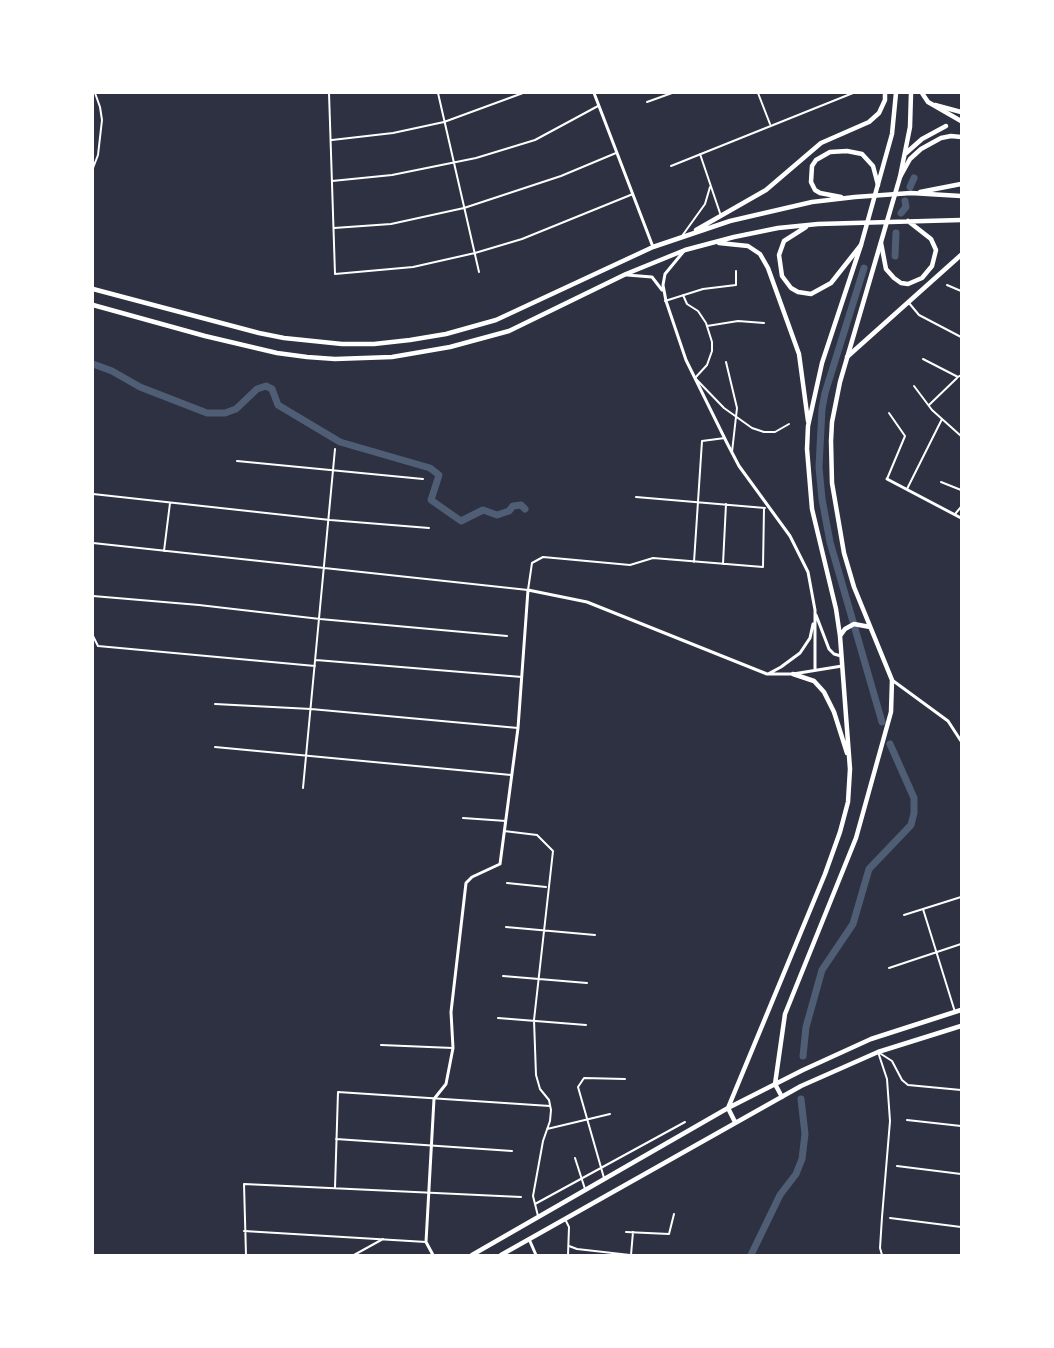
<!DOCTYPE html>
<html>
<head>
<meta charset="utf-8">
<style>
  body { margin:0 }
  #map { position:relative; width:1054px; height:1348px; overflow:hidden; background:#2d3142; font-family:Poppins,sans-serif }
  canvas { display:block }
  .frame { position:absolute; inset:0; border:94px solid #fff; pointer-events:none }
</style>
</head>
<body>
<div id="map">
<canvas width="1054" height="1348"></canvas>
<div class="frame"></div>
</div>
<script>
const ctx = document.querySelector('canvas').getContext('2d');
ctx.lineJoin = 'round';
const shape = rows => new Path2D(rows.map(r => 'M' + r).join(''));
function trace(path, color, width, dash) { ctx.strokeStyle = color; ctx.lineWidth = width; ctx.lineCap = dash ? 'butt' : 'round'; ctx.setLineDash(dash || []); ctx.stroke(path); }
const canal = shape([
  [910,187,914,178],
  [901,213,906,207,905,201],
  [895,256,896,233],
  [864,268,825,393,822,409,819,467,822,499,830,542,882,722],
  [93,364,112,371,140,387,207,413,225,413,236,409,257,389,266,386,272,389,278,405,340,442,430,468,439,475,431,500,461,521,483,510,497,515,509,511,513,506,521,505,525,509],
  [803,1056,806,1027,822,970,853,924,869,869,911,825,914,813,914,798,890,744],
  [751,1255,780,1195,796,1174,802,1159,805,1134,801,1099]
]);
const minor = shape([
  [329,93,335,274,413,267,475,253,522,239,633,194],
  [438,93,479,272],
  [758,93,770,124],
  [647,102,672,93],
  [332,140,393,133,444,122,523,93],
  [700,154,721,216],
  [671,166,853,93],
  [93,168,98,155,102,120,100,107,95,93],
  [332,181,392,175,476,158,535,140,598,106],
  [334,228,391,224,464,208,561,176,616,153],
  [682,236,705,204,710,187],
  [947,285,961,291],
  [683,295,687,304,698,311,706,323,712,342,712,351,707,365,695,378,724,408,752,428,764,432,775,432,789,424],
  [665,301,703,289,736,285,736,271],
  [909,303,919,315,961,337],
  [707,326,738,321,764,323],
  [923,359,958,377,961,375],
  [726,362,737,408,732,452],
  [914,386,932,410,961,436],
  [929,405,957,378],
  [237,461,423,479],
  [887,479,905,436,889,413],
  [941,482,961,490],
  [907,489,942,419],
  [93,494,330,520,429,528],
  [636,497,765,508],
  [955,514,961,507],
  [93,543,528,590,532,563,543,557,630,565,653,558,763,567,764,508],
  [164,551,170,503],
  [694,562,702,441,725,438],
  [723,564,726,504],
  [93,596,199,605,320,619,507,636],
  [93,636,98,646,315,666],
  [316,660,522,677],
  [215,704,311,709,518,728],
  [215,747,511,775],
  [303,788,335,449],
  [463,818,506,821],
  [504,831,537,835,553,851,534,1020,536,1075,540,1089,549,1100,551,1110,550,1121,543,1141,533,1196,538,1216],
  [507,883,546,887],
  [923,909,955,1012],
  [904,915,961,897],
  [506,927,595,935],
  [889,968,961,944],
  [503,976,587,983],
  [498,1018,586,1025],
  [381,1045,453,1048],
  [878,1052,887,1079,890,1121,882,1217,880,1248,882,1255],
  [878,1052,892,1061,902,1080,908,1085,961,1090],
  [907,1120,961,1126],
  [547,1129,610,1114],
  [336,1139,512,1151],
  [575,1158,585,1189],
  [897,1166,961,1174],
  [604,1178,578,1087,584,1078,625,1079],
  [335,1188,338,1092,550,1106],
  [535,1204,685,1122],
  [890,1218,961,1227],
  [565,1219,569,1227,568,1255],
  [244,1231,426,1242],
  [626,1232,669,1234,674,1214],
  [569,1246,577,1249,630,1255],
  [246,1255,244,1184,521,1197],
  [354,1255,383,1239],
  [631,1255,633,1232]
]);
const tertiary = shape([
  [594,93,653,247],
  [684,251,665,274,663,285,666,301,686,360,727,443,739,466,790,536,808,572,815,610,815,670],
  [627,275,652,277,662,290],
  [887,479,961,518],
  [816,615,829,649,834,654,841,656],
  [768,674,781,667,800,653,810,638,813,624],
  [892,680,948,721,961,741],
  [529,1239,536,1255],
  [433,1255,426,1242,434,1099,446,1084,453,1048,451,1012,466,883,472,877,500,864,518,728,528,590,587,602,767,674,793,674,842,666]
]);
const primary = shape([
  [935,105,961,112],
  [905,154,922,139,946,126],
  [840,636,845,629,854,624,870,627],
  [793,674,814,681,824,692,834,712,847,753],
  [782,1097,775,1084,785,1014,856,838,891,712,892,680,854,587,844,553,832,483,831,441,832,422,840,382,900,177,910,127,911,93],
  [735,1122,728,1108,825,874,840,832,848,802,850,769,840,636,836,609,812,509,807,449,808,426,822,363,861,245,892,134,896,93],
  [472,1255,728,1108,803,1070,871,1039,961,1010],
  [501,1255,801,1086,878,1052,961,1026]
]);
const trunk = shape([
  [922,93,928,102,961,121],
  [900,177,910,159,921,149,941,138,951,136,961,137],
  [920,192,961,184],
  [841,197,820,193,815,190,811,182,812,166,816,160,830,152,847,151,862,154,873,166,878,185],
  [806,227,784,241,779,255,782,276,791,288,798,292,811,294,831,283,861,245],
  [696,230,766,190,821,143,869,122,879,113,885,100,885,93],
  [719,243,748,246,760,254,768,268,799,354,808,421],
  [881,243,886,269,894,278,901,283,908,284,922,278,932,266,936,250,931,239,908,221],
  [93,289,259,333,284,338,342,344,374,344,410,340,446,334,496,320,653,247,730,221,812,202,855,197,911,193,961,196],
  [93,305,205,336,277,353,307,357,335,359,392,357,450,347,509,331,626,274,685,250,734,237,778,228,818,224,961,220],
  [847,357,961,255]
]);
trace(canal, '#4f5d75', 7);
trace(minor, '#fff', 2);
trace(tertiary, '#fff', 3);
trace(primary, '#fff', 4.5);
trace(trunk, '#fff', 4.5);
</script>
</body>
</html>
